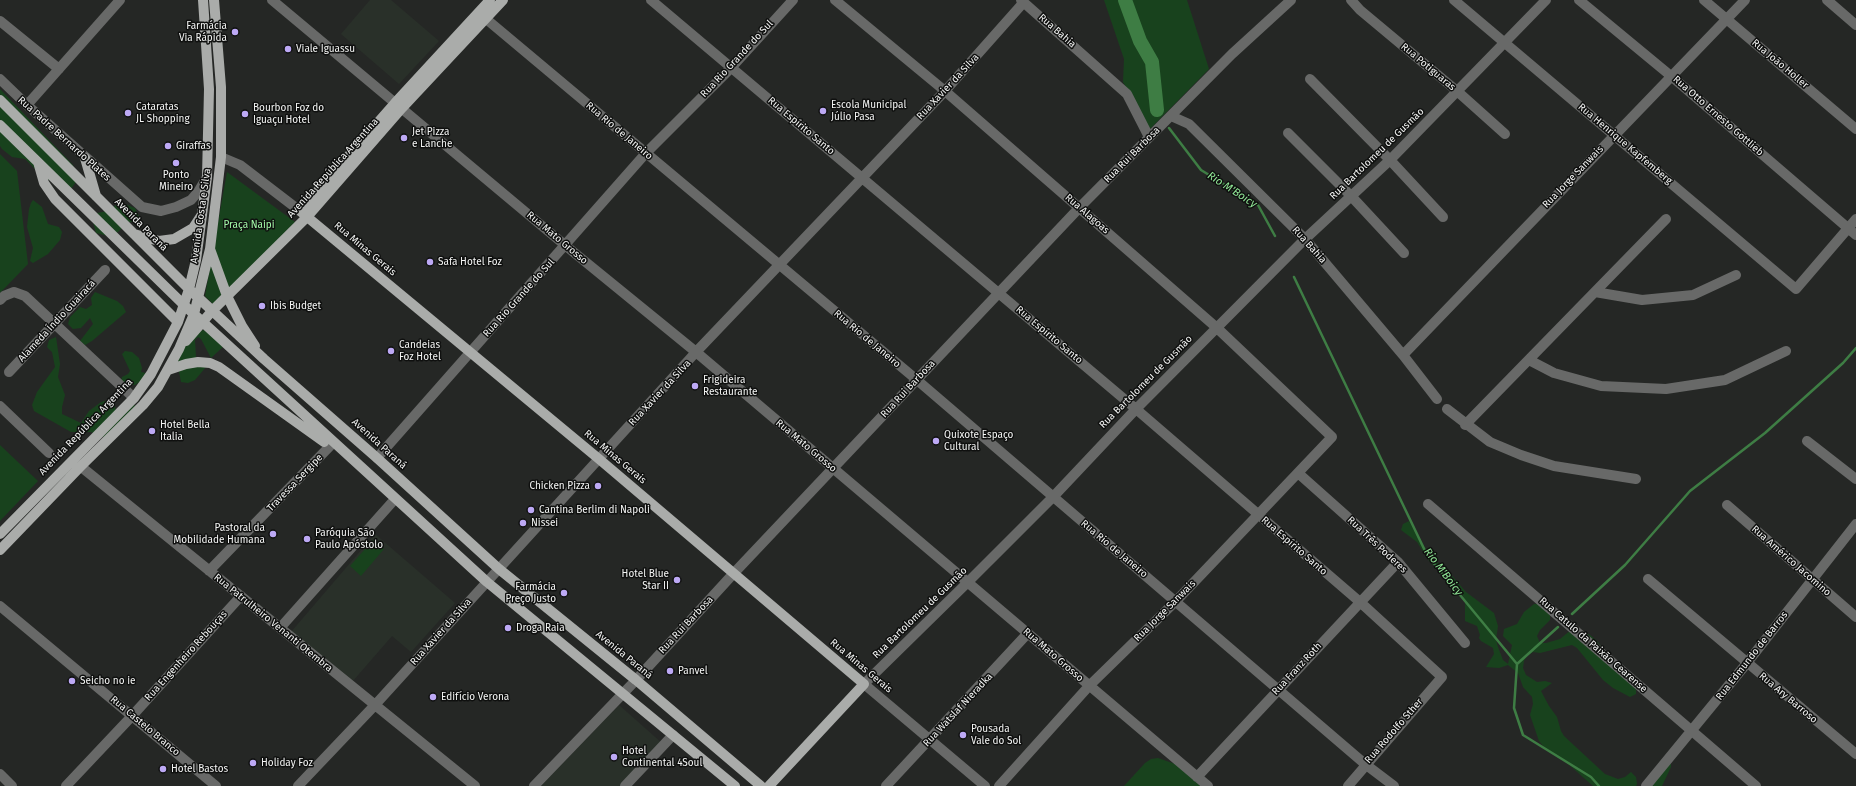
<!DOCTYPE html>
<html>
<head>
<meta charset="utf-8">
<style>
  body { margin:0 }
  canvas { display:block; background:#252725 }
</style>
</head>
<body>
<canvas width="1856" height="786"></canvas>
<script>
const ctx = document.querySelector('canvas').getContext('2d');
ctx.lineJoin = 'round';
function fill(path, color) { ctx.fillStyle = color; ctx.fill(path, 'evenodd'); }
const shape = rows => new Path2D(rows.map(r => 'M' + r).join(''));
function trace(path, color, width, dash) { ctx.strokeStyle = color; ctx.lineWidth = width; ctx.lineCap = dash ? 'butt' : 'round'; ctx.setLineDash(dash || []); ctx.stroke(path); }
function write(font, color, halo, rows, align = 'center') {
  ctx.font = font + ' "Fira Sans",sans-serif'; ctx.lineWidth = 3; ctx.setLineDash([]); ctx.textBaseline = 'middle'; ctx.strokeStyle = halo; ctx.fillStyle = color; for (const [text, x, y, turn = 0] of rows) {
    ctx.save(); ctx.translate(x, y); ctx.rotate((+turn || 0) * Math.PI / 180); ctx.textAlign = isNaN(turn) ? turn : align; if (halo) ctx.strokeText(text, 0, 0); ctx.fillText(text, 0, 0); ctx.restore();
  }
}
const built = shape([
  [370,0,391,0,439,41,399,84,341,34],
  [375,534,455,603,411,652,392,636,352,682,291,632],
  [619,705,663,744,623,786,541,786]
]);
const green = shape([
  [1104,0,1187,0,1209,69,1150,129,1123,82,1124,59],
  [0,89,73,165,78,179,71,189,44,178,25,159,12,157,2,149,0,146],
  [0,154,17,171,28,264,0,293],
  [227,172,295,222,214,305,205,296],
  [33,200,42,207,48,224,59,227,62,232,60,240,48,254,33,263,30,261,33,248,27,227,29,209,31,203],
  [120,202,135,208,140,219,135,222,128,222,118,232,108,236,96,233,93,222,97,213,108,211],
  [95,292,117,301,123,306,126,312,92,341,85,345,80,341,93,324,90,318,81,328,73,329,68,324,70,317,80,307,86,309,92,305,91,298],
  [204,330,224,346,211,358,201,339,198,337,195,340,196,357,206,367,195,380,188,383,181,382,177,362,180,351,200,331],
  [56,337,60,364,58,377,65,395,62,407,62,414,81,423,89,411,101,402,108,400,114,403,116,411,133,405,137,406,109,435,103,437,91,432,71,432,34,411,32,405,37,392,55,367,52,352,47,347,49,340],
  [125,351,132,352,139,358,142,368,141,372,146,373,141,381,135,385,128,385,121,381,122,377,128,374,130,371,122,354],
  [0,445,38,481,0,521],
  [1409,521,1431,557,1447,570,1466,592,1494,613,1498,626,1496,640,1498,647,1503,660,1508,664,1512,645,1503,636,1504,629,1517,624,1524,612,1534,604,1542,604,1550,614,1550,620,1540,630,1537,636,1540,643,1546,643,1560,639,1571,630,1578,629,1590,635,1595,639,1636,687,1636,694,1630,697,1613,688,1603,680,1577,648,1572,645,1540,653,1533,652,1527,656,1524,661,1523,668,1526,675,1537,682,1545,681,1552,683,1541,691,1549,706,1557,717,1561,731,1564,736,1605,774,1618,779,1625,777,1631,772,1636,777,1637,784,1636,786,1593,786,1567,763,1544,747,1539,741,1530,715,1533,704,1532,697,1523,687,1518,673,1508,665,1499,668,1486,667,1494,654,1493,648,1481,641,1479,638,1480,635,1477,626,1465,621,1465,600,1456,583,1439,570,1429,561,1417,542,1401,530,1403,524],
  [373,540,384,549,361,576,350,566],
  [1158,758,1178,765,1201,786,1124,786,1145,763,1151,759],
  [1659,763,1671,764,1671,767,1662,786,1644,786,1649,776]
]);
const stream = shape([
  [1169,128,1201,170,1258,205,1275,236],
  [1294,277,1427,555,1517,664,1514,708,1523,735,1591,777,1599,786],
  [1572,614,1625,565,1690,491,1765,433,1843,363,1856,348],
  [1517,664,1558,627]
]);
const river = shape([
  [1125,0,1140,41,1152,62,1157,110]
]);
const minor = shape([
  [272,0,566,246,696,352,1208,786],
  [651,0,1136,409,1360,602,1442,677,1348,786],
  [835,0,945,91,1217,328,1332,437,1176,601,1089,686,999,786],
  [1021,0,1127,94,1149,137],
  [1351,0,1360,10,1457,91,1505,134],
  [1454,0,1796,289,1856,219],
  [1579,0,1671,76,1856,235],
  [1704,0,1856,129],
  [1827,0,1856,25],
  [479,13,917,380,1365,764,1394,786],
  [0,21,59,69],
  [0,79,27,105,142,207,161,211,176,207,191,200,198,192,207,177],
  [1310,79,1390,160,1443,217],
  [27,105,120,0],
  [1171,116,1189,124,1305,239,1403,355,1437,399],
  [1288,133,1352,197,1404,253],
  [221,157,240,165,300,211],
  [1595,292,1642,300,1693,295,1736,275],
  [0,300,4,296,14,292,25,296,134,398],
  [1403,355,1745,0],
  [1529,360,1554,373,1601,386,1666,389,1725,380,1786,351],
  [9,372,105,270],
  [0,406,49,453],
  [1447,409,1490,442,1521,455,1554,466,1636,479],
  [1465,425,1666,219],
  [1807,441,1856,479],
  [377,458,646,153,732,67,793,0],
  [74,461,475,786],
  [1298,473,1398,562,1465,643],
  [1428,504,1756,786],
  [1727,505,1856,617],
  [209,571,330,446],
  [1648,579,1856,754],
  [0,606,216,786],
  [280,628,395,499],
  [0,774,12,786],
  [1197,777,1398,562],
  [66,786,132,716,241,596],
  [298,786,375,705,696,352,945,91,1024,2],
  [534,786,636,680,734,573,1080,207,1232,54,1291,0],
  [625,786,673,735],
  [886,786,1028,633],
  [985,786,864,684,968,582,1053,497,1136,409,1305,239,1390,160,1546,0],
  [1646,786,1747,663,1856,524]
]);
const major = shape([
  [490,0,395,103,300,211,599,459,864,684,769,786],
  [0,100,189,289,264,359,377,458,499,569,636,680,761,786],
  [0,125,184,305,487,582,735,786],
  [85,158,96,196],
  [38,162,44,183,55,199,178,322],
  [134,234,159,241,174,239,193,228,201,216],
  [210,249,227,296,242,326,255,346],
  [186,341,212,311,307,217,402,108,503,0],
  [168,370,186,364,198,362,210,363,219,367,324,442],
  [0,534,134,398,151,374,178,322,189,289,196,260,207,177,209,89,203,0],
  [0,550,80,467,143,405,158,387,179,349,194,314,210,249,221,157,221,87,214,0]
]);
const markers = [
  [235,32,4,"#bda9f5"],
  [288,49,4,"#bda9f5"],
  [823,111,4,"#bda9f5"],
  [128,113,4,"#bda9f5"],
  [245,114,4,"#bda9f5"],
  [404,138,4,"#bda9f5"],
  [168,146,4,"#bda9f5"],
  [176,163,4,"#bda9f5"],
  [430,262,4,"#bda9f5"],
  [262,306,4,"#bda9f5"],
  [391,351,4,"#bda9f5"],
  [695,386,4,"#bda9f5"],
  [152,431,4,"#bda9f5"],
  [936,441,4,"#bda9f5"],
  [598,486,4,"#bda9f5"],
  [531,510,4,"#bda9f5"],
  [523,523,4,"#bda9f5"],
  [273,534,4,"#bda9f5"],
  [307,539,4,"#bda9f5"],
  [677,580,4,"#bda9f5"],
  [564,593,4,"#bda9f5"],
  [508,628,4,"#bda9f5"],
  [670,671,4,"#bda9f5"],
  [72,681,4,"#bda9f5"],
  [433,697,4,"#bda9f5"],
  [963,735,4,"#bda9f5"],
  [614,757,4,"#bda9f5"],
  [253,763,4,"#bda9f5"],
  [163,769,4,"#bda9f5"]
];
const poiNames = [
  ["Farmácia",227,26,"right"],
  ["Via Rápida",227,38,"right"],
  ["Viale Iguassu",296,49],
  ["Escola Municipal",831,105],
  ["Júlio Pasa",831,117],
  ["Cataratas",136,107],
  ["JL Shopping",136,119],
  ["Bourbon Foz do",253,108],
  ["Iguaçu Hotel",253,120],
  ["Jet Pizza",412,132],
  ["e Lanche",412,144],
  ["Giraffas",176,146],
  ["Ponto",176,175,"center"],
  ["Mineiro",176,187,"center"],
  ["Safa Hotel Foz",438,262],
  ["Ibis Budget",270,306],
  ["Candeias",399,345],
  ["Foz Hotel",399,357],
  ["Frigideira",703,380],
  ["Restaurante",703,392],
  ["Hotel Bella",160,425],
  ["Italia",160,437],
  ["Quixote Espaço",944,435],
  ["Cultural",944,447],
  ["Chicken Pizza",590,486,"right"],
  ["Cantina Berlim di Napoli",539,510],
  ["Nissei",531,523],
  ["Pastoral da",265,528,"right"],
  ["Mobilidade Humana",265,540,"right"],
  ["Paróquia São",315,533],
  ["Paulo Apóstolo",315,545],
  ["Hotel Blue",669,574,"right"],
  ["Star II",669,586,"right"],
  ["Farmácia",556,587,"right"],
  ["Preço Justo",556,599,"right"],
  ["Droga Raia",516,628],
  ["Panvel",678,671],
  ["Seicho no ie",80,681],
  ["Edifício Verona",441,697],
  ["Pousada",971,729],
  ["Vale do Sol",971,741],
  ["Hotel",622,751],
  ["Continental 4Soul",622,763],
  ["Holiday Foz",261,763],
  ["Hotel Bastos",171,769]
];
const streetNames = [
  ["Rua Bahia",1057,31,41],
  ["Rua Rio Grande do Sul",737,59,-47],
  ["Rua João Holler",1780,64,40],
  ["Rua Potiguaras",1428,67,40],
  ["Rua Xavier da Silva",948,87,-47],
  ["Rua Otto Ernesto Gottlieb",1718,116,41],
  ["Rua Espírito Santo",801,126,40],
  ["Rua Rio de Janeiro",619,131,40],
  ["Rua Padre Bernardo Plates",64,139,42],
  ["Rua Henrique Kapfemberg",1625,144,40],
  ["Rua Bartolomeu de Gusmão",1377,154,-44],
  ["Rua Rui Barbosa",1132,155,-45],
  ["Avenida República Argentina",333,168,-48],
  ["Rua Jorge Sanwais",1573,177,-46],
  ["Rua Alagoas",1087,214,41],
  ["Avenida Costa e Silva",201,216,-82],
  ["Avenida Paraná",141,225,45],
  ["Rua Mato Grosso",557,238,40],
  ["Rua Bahia",1309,245,48],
  ["Rua Minas Gerais",365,249,40],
  ["Rua Rio Grande do Sul",519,298,-48],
  ["Alameda Índio Guairacá",57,321,-47],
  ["Rua Espírito Santo",1049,335,40],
  ["Rua Rio de Janeiro",867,339,40],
  ["Rua Bartolomeu de Gusmão",1146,382,-45],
  ["Rua Rui Barbosa",908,389,-47],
  ["Rua Xavier da Silva",660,393,-47],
  ["Avenida República Argentina",86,427,-46],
  ["Avenida Paraná",379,444,42],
  ["Rua Mato Grosso",806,446,40],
  ["Rua Minas Gerais",615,457,40],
  ["Travessa Sergipe",295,483,-46],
  ["Rua Três Poderes",1377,545,43],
  ["Rua Espírito Santo",1294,546,41],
  ["Rua Rio de Janeiro",1114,549,40],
  ["Rua Américo Jacomino",1791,561,41],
  ["Rua Jorge Sanwais",1165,611,-45],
  ["Rua Bartolomeu de Gusmão",920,613,-44],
  ["Rua Patrulheiro Venanti Otembra",273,623,39],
  ["Rua Rui Barbosa",686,625,-47],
  ["Rua Xavier da Silva",441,632,-48],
  ["Rua Catulo da Paixão Cearense",1593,645,41],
  ["Avenida Paraná",624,655,39],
  ["Rua Mato Grosso",1053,655,41],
  ["Rua Engenheiro Rebouças",186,656,-48],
  ["Rua Edmundo de Barros",1752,656,-52],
  ["Rua Minas Gerais",861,666,40],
  ["Rua Franz Roth",1297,669,-47],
  ["Rua Ary Barroso",1788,698,40],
  ["Rua Watslaf Nieradka",958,710,-47],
  ["Rua Castelo Branco",145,726,40],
  ["Rua Rodolfo Sther",1394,731,-49]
];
const parkNames = [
  ["Praça Naipi",249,225]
];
const waterNames = [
  ["Rio M'Boicy",1232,190,33],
  ["Rio M'Boicy",1443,572,53]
];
fill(built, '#293029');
fill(green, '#18421d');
trace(stream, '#3e7d44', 2.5);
trace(river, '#3e7d44', 14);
trace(minor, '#686968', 10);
trace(major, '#aaacaa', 10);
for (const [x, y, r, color] of markers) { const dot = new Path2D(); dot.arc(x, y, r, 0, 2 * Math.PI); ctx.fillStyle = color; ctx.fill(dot); trace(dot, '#0f100f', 1.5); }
write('10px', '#f4f5f4', '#0f100f', poiNames, 'left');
write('10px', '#f4f5f4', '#0f100f', streetNames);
write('10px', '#a3faa9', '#0f100f', parkNames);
write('italic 11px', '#8fe595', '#0f100f', waterNames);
</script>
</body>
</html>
